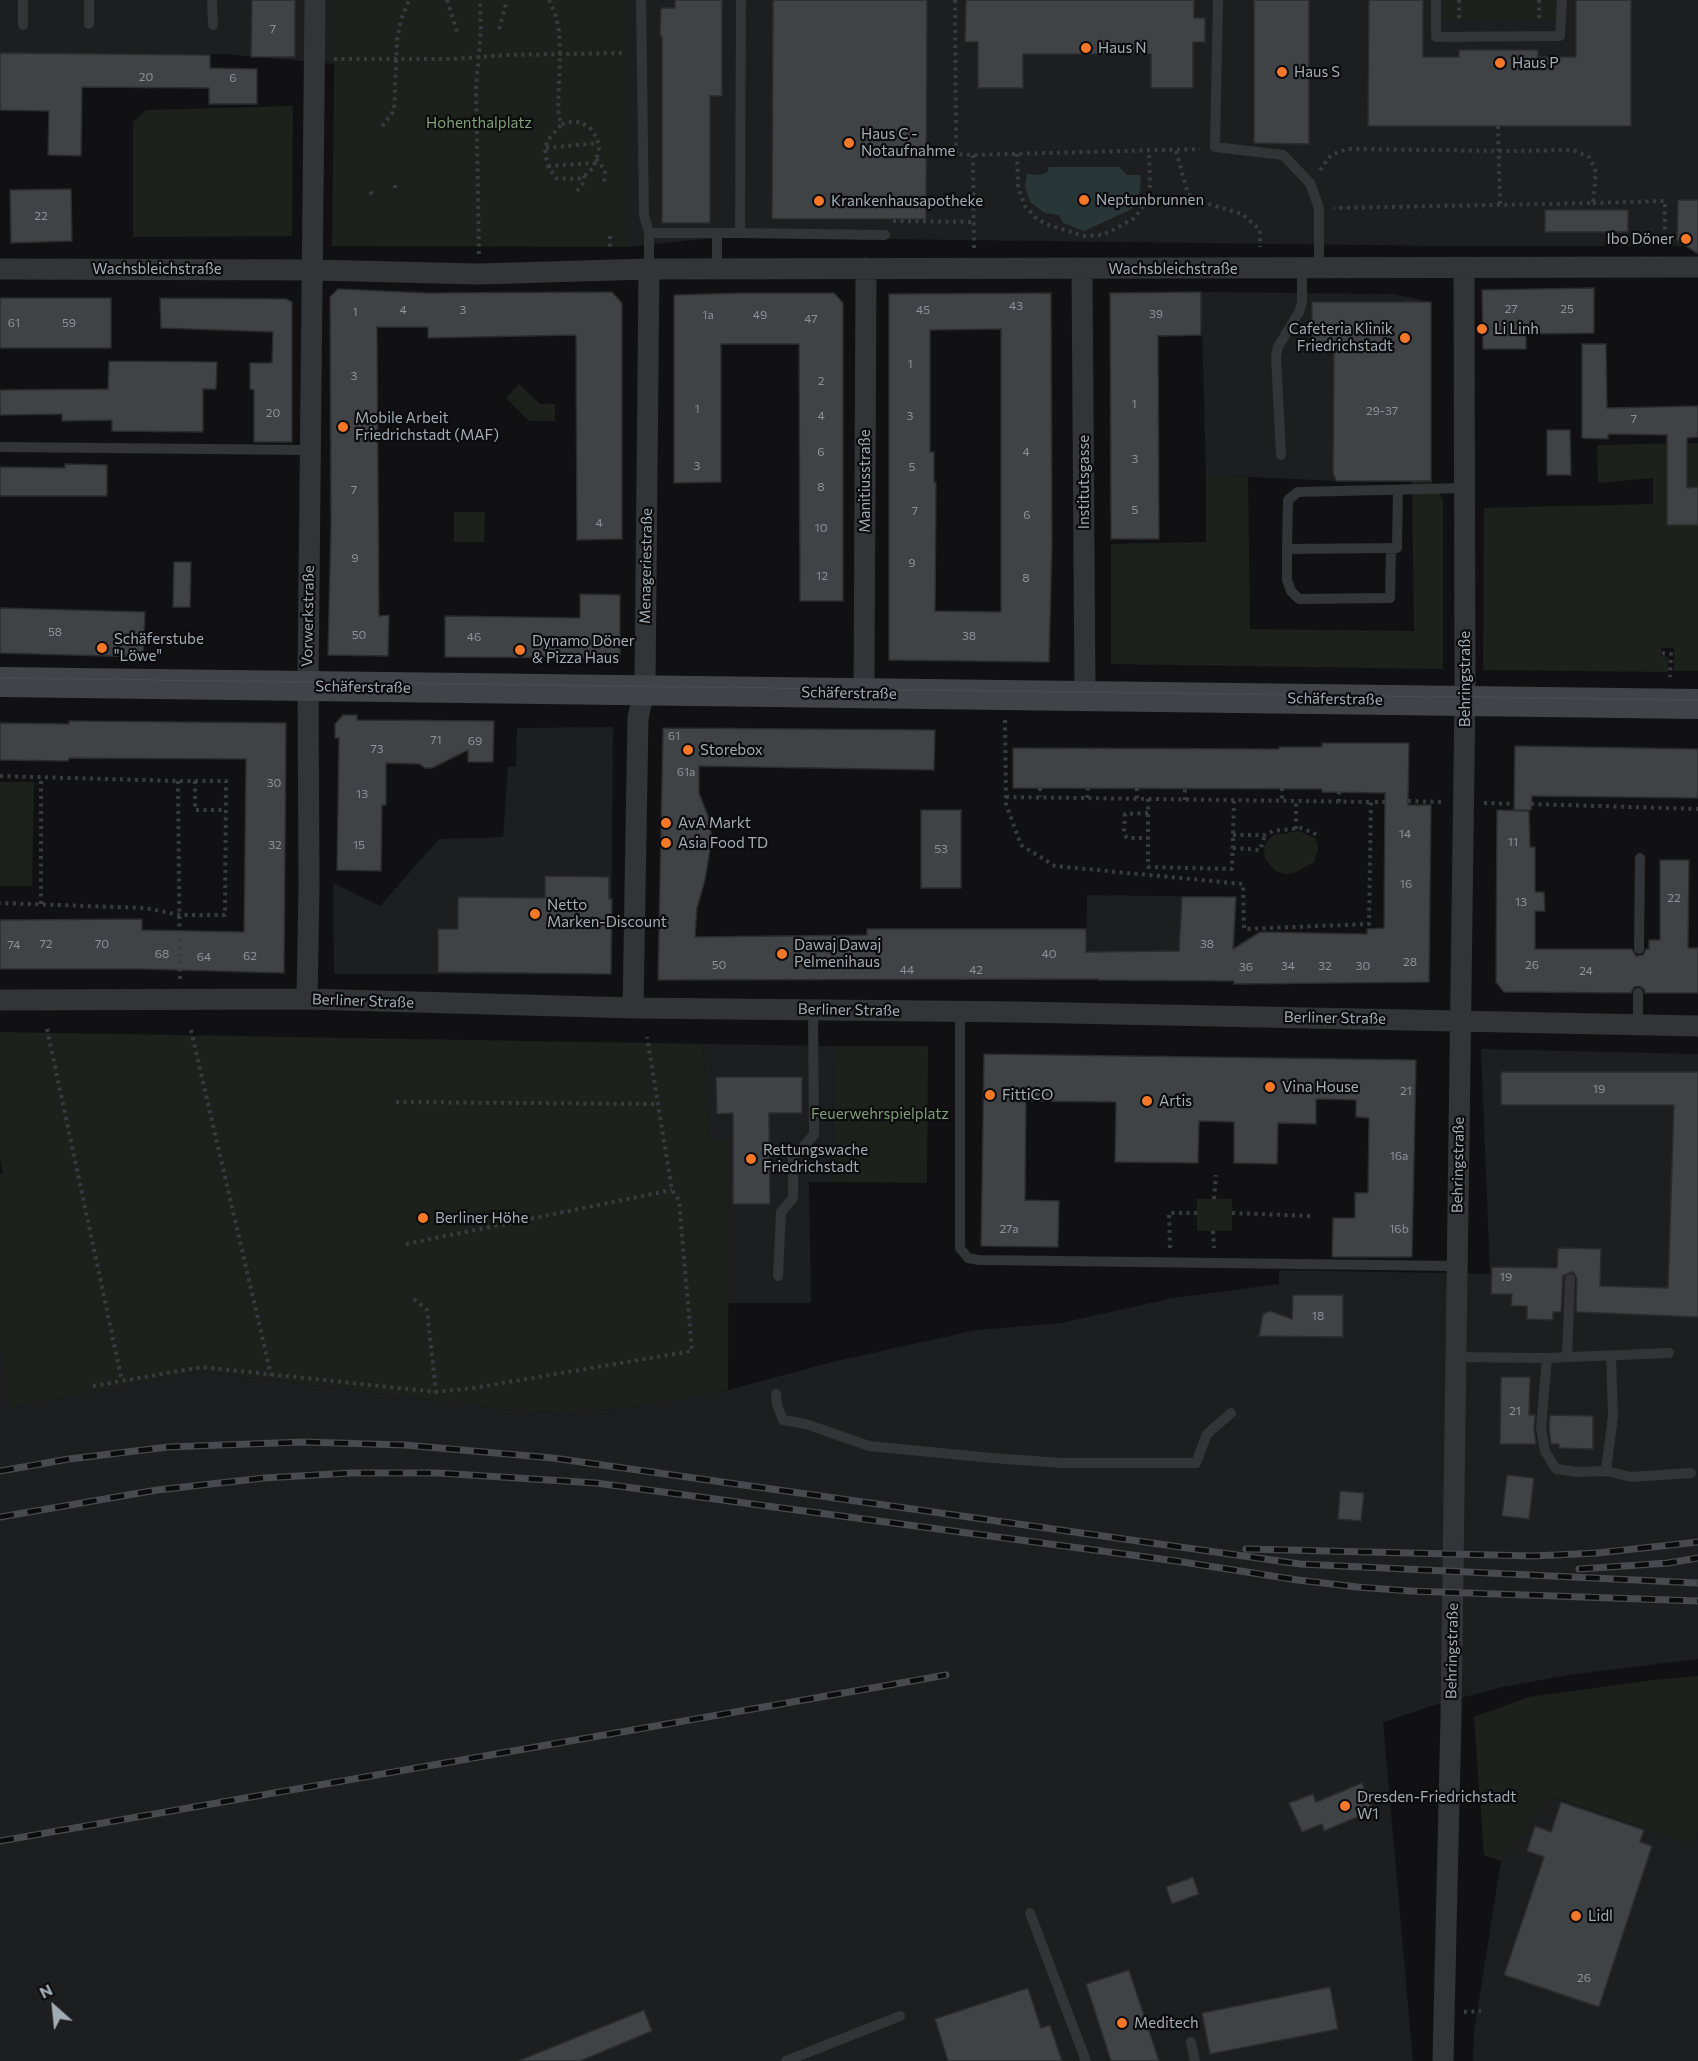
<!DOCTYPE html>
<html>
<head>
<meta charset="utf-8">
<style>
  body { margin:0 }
  #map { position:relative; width:1698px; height:2061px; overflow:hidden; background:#111113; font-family:Commissioner,sans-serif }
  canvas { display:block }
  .north { position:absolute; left:24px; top:1977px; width:60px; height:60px; -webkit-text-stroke:4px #0c0c0e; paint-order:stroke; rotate:333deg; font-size:16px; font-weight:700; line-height:24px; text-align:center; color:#a2acb4 }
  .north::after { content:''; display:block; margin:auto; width:21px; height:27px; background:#a2acb4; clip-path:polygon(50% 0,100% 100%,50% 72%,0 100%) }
</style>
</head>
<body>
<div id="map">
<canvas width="1698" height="2061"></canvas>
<div class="north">N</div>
</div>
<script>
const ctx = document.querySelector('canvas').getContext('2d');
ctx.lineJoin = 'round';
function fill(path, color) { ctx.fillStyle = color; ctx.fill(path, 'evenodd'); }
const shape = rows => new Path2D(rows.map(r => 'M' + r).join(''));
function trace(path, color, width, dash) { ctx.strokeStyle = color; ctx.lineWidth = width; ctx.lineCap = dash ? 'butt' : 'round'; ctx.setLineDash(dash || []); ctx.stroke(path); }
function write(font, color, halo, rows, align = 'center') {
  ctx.font = font + ' Commissioner,sans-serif'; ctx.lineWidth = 4.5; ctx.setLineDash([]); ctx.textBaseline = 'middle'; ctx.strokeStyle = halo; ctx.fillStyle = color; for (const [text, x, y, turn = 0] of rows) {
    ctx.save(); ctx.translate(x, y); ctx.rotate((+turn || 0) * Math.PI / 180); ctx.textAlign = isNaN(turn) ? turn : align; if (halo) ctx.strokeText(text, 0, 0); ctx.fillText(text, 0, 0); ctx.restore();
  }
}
const built = shape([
  [0,0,335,0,335,64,224,54,0,57],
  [626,0,1698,0,1698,246,1439,246,724,237,626,247],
  [1201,292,1393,294,1431,302,1431,481,1336,481,1206,475],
  [613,727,611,974,334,974,333,883,380,906,439,839,503,837,508,767,516,766,517,728],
  [1087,895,1236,897,1234,981,1086,979],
  [703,1044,834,1046,833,1182,809,1182,811,1303,728,1303,729,1140,709,1139],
  [1481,1049,1698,1054,1698,1659,1568,1675,1503,1687,1437,1704,1383,1722,1413,2061,0,2061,0,1344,11,1408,201,1371,522,1411,568,1412,644,1406,728,1390,832,1362,976,1330,1061,1323,1173,1298,1279,1284,1279,1270,1490,1274],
  [1552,1797,1691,1845,1698,1831,1698,2061,1473,2061,1474,2031,1501,1861]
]);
const green = shape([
  [335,0,626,0,626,247,332,246],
  [1441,0,1557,0,1557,19,1441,20],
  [293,106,292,236,133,237,133,122,146,110],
  [519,384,540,404,555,404,555,421,529,421,506,398],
  [1698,443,1698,671,1674,671,1674,648,1661,648,1661,656,1668,657,1668,672,1483,670,1484,508,1653,504,1653,478,1598,483,1597,445],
  [1206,475,1248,477,1250,629,1414,631,1412,481,1431,481,1443,499,1443,669,1111,664,1111,544,1206,542],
  [454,512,485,512,484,542,454,542],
  [0,782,34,782,32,886,0,886],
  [1299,831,1316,839,1318,849,1314,862,1294,873,1285,874,1276,871,1265,859,1264,848,1267,841,1274,835],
  [0,1032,703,1044,709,1139,729,1139,728,1390,644,1406,568,1412,522,1411,202,1371,10,1408,0,1344,0,1174,3,1174,0,1158],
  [834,1046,928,1046,927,1183,833,1182],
  [1197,1199,1232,1199,1232,1231,1197,1231],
  [1698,1676,1698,1831,1691,1845,1553,1797,1501,1861,1484,1855,1474,1717,1529,1697,1653,1680]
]);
const water = shape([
  [1049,167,1119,167,1127,175,1141,175,1139,198,1132,209,1084,231,1063,223,1059,215,1045,213,1030,202,1025,187,1027,174,1042,175,1048,171]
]);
const building = shape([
  [252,0,295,0,295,57,251,57,252,0],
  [675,0,722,0,722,96,710,96,710,223,662,223,662,36,660,36,661,8,675,8,675,0],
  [773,0,927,0,926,219,772,219,773,0],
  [966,0,1194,0,1194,18,1205,18,1205,42,1193,42,1193,88,1151,88,1151,54,1023,54,1023,88,978,88,978,42,965,42,966,0],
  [1254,0,1309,0,1309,144,1254,143,1254,0],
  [1369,0,1423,0,1423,57,1459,57,1459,50,1538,50,1538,57,1576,57,1576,0,1631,0,1631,126,1368,126,1369,0],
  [0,53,210,55,210,68,257,69,257,104,209,104,209,88,82,87,81,156,48,155,49,111,0,110,0,53],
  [71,189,72,241,11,243,10,190,71,189],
  [1678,200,1698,200,1698,254,1677,240,1678,200],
  [1545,210,1628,210,1628,232,1545,232,1545,210],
  [1594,288,1594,333,1526,334,1526,349,1483,349,1482,290,1594,288],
  [338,289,427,293,612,292,622,303,622,539,577,540,576,335,428,338,428,327,377,327,379,616,389,615,388,656,328,655,331,525,330,297,338,289],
  [1201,292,1201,335,1158,336,1159,539,1111,539,1110,293,1201,292],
  [741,293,834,293,843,303,843,601,800,601,799,344,721,344,721,482,674,483,674,295,741,293],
  [1051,293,1052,545,1049,662,889,660,889,294,1051,293],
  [1001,329,1001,612,935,611,936,482,934,482,934,452,930,452,930,330,1001,329],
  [0,298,111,298,111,348,0,348,0,298],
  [160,298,286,299,292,302,292,442,254,442,254,390,250,389,250,363,272,363,273,332,161,328,160,298],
  [1312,302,1431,302,1431,481,1336,481,1333,473,1334,348,1312,348,1312,302],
  [1582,344,1606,344,1607,408,1698,406,1698,437,1687,438,1687,488,1698,487,1698,525,1667,525,1667,435,1608,434,1608,439,1582,438,1582,344],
  [109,361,217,362,216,389,203,389,203,432,112,431,112,420,62,421,62,414,0,415,0,390,108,389,109,361],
  [1547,430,1570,430,1571,475,1547,475,1547,430],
  [65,464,107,465,107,496,0,496,0,467,65,468,65,464],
  [174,562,191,562,190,607,173,607,174,562],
  [580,594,620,595,620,658,445,657,445,616,580,618,580,594],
  [0,608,145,612,143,657,0,653,0,608],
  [343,715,357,715,357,720,494,721,493,762,468,762,468,750,432,768,425,768,419,764,386,763,386,805,382,805,381,871,337,870,339,738,335,738,335,724,343,715],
  [69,721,286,723,284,973,142,969,0,969,0,920,142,919,142,930,244,932,246,759,69,758,68,761,0,760,0,723,69,724,69,721],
  [663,728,935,730,934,770,699,766,699,793,708,816,712,838,705,880,697,908,695,937,867,935,867,929,1086,929,1086,952,1179,951,1182,897,1236,897,1233,949,1260,932,1367,934,1367,929,1384,928,1385,793,1322,792,1322,789,1013,788,1013,748,1279,749,1279,747,1322,747,1322,743,1409,743,1408,805,1431,805,1429,982,1234,984,1234,981,1098,980,1098,979,658,980,663,728],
  [1515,746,1698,749,1698,798,1532,796,1531,810,1514,810,1515,746],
  [921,810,961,810,961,888,921,888,921,810],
  [1497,810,1529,811,1530,847,1535,847,1535,892,1544,892,1545,911,1535,911,1535,949,1632,949,1636,956,1643,955,1646,949,1649,949,1649,940,1660,940,1660,860,1689,860,1688,948,1698,948,1698,993,1645,993,1644,989,1639,986,1634,987,1631,993,1504,992,1496,982,1497,810],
  [545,876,609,877,609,899,612,899,611,974,438,972,438,929,458,929,458,897,545,898,545,876],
  [984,1054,1416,1060,1412,1257,1332,1257,1333,1218,1355,1218,1355,1193,1368,1193,1369,1118,1356,1117,1356,1100,1316,1099,1316,1124,1278,1123,1277,1164,1234,1163,1234,1122,1199,1121,1198,1163,1115,1162,1116,1102,1026,1101,1025,1200,1059,1201,1058,1247,981,1246,984,1054],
  [1501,1072,1698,1072,1698,1317,1576,1312,1577,1279,1574,1273,1571,1272,1563,1276,1561,1312,1553,1312,1553,1320,1527,1319,1527,1306,1511,1306,1512,1294,1491,1294,1492,1267,1557,1268,1558,1248,1601,1249,1600,1286,1668,1288,1674,1105,1501,1105,1501,1072],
  [716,1077,802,1077,802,1113,769,1113,770,1204,733,1204,733,1113,717,1114,716,1077],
  [1293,1295,1343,1295,1343,1337,1259,1336,1263,1314,1270,1311,1292,1319,1293,1295],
  [1501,1377,1530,1377,1529,1415,1535,1415,1534,1429,1536,1444,1500,1444,1501,1377],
  [1550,1415,1593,1416,1593,1449,1559,1448,1559,1444,1551,1444,1549,1428,1550,1415],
  [1507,1475,1534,1478,1529,1519,1502,1516,1507,1475],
  [1340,1491,1364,1493,1361,1521,1338,1519,1340,1491],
  [1362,1783,1374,1810,1324,1831,1322,1824,1302,1832,1289,1803,1313,1794,1316,1802,1362,1783],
  [1561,1802,1644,1830,1640,1842,1652,1846,1599,2007,1504,1975,1544,1857,1527,1851,1535,1826,1551,1832,1561,1802],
  [1193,1877,1199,1894,1172,1904,1166,1887,1193,1877],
  [1129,1970,1159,2061,1111,2061,1086,1984,1129,1970],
  [1330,1987,1338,2029,1210,2054,1202,2013,1330,1987],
  [1028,1988,1041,2028,1050,2025,1062,2061,948,2061,935,2019,1028,1988],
  [644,2010,652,2031,590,2057,580,2061,518,2061,644,2010]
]);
const path = shape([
  [447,0,457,32],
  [549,0,555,13,559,31,560,55,558,109,561,125,547,141,545,153,548,166,556,178,578,179,584,176,593,168,595,163,599,148,597,138,590,128,581,122,567,122,561,125],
  [955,0,956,154,973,155,1200,149],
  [1459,0,1459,21],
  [1539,0,1539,20],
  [499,29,507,0],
  [334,59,452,59,506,55,626,53],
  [382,126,394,111,397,40,401,20,409,0],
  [1498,126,1500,205],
  [546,148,598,143],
  [1176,151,1188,194,1199,201,1242,214,1260,230,1260,247],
  [1017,154,1018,187,1025,206,1036,218,1046,224,1084,236,1102,235,1111,231,1133,219,1140,211,1145,204,1150,188,1149,151],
  [973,155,974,248],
  [596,159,605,170,604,185],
  [548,166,595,163],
  [1320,170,1331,155,1347,149,1509,151,1573,150,1589,157,1596,172,1593,203,1334,208],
  [395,188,395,183],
  [577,191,584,182,584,176],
  [370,192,374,196],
  [1593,203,1665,201,1665,246],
  [893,221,974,222],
  [610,236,610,250],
  [479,254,476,86,481,31,480,3],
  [1662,653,1671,654,1670,677],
  [1005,720,1006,804,1021,845,1055,866,1243,884,1244,929,1369,924,1371,802,1391,802],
  [0,776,178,781,226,781,225,915,180,915,145,908,0,903],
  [178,781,180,980],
  [195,781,195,810,225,810],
  [1040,788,1040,797],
  [1137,788,1137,799],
  [1282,788,1282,802],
  [1006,797,1371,802],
  [1087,798,1088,788],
  [1148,799,1148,867,1232,869,1234,801],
  [1185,800,1185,788],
  [1408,801,1444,802],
  [1339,802,1339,788],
  [1484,803,1514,804],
  [1531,804,1698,809],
  [1148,813,1125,814,1124,834,1127,838,1148,838],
  [1296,829,1296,802],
  [1233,835,1265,835,1273,831,1301,828,1318,835],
  [1233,848,1260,850,1265,835],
  [41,904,41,777],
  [47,1029,122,1381],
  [191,1030,271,1375],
  [396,1102,658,1104],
  [1214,1199,1216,1175],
  [1232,1213,1310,1216],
  [1213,1231,1214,1248],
  [406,1244,672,1190],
  [1170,1248,1169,1213,1197,1213],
  [414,1299,427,1310,436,1392],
  [93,1386,202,1367,436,1392,473,1388,692,1351,679,1200,672,1190,647,1037],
  [1464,2012,1481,2011]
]);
const lane = shape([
  [23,0,23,25],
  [89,0,89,24],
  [212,0,213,25],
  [641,0,644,215,649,233,649,269],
  [1218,0,1215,147,1283,155,1310,183,1319,208,1319,268],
  [1436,0,1436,37,1560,36,1562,0],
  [649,233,717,233],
  [740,233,885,235],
  [717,269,717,233,740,233,741,0],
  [0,447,311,450],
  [1281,455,1276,356,1278,347,1299,312,1302,303,1302,268],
  [1398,490,1397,548,1287,549,1288,500,1298,492,1465,488],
  [1287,549,1287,580,1291,591,1299,599,1390,598,1391,548],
  [1639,949,1640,858],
  [960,1011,960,1248,968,1258,979,1260,1456,1266],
  [1638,1024,1638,993],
  [778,1276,781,1212,793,1198,793,1157,814,1135,813,1009],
  [1455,1357,1547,1358,1541,1428,1545,1451,1556,1469,1577,1472,1606,1471,1613,1416,1611,1356],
  [1567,1357,1570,1279],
  [1547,1358,1669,1353],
  [776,1394,777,1405,783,1420,806,1424,869,1446,992,1458,1062,1463,1196,1463,1207,1434,1231,1413],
  [1606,1471,1631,1477,1691,1473],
  [1030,1913,1086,2061],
  [1191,2042,1195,2061],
  [786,2061,900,2016]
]);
const street = shape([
  [0,269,313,270,479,274,649,269,1698,267],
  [1082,269,1085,696],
  [864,693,866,268],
  [307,999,309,887,308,682,315,0],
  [0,1000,307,999,633,1008,1020,1012,1698,1026],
  [633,1008,638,718,645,686,649,269],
  [1443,2061,1451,1717,1465,696,1464,268]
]);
const secondary = shape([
  [0,682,1698,704]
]);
const tram = shape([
  [0,678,1698,700]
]);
const rail = shape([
  [0,1471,69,1459,168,1447,303,1442,405,1445,553,1458,1300,1564,1698,1583],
  [0,1517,157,1490,264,1478,350,1473,438,1473,596,1483,1176,1561,1298,1580,1357,1587,1411,1591,1698,1601],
  [1246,1549,1533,1556,1597,1553,1698,1542],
  [1579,1569,1668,1563,1698,1558],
  [0,1841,946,1675]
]);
const markers = [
  [1086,48,6,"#f47827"],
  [1500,63,6,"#f47827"],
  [1282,72,6,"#f47827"],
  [849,143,6,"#f47827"],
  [1084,200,6,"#f47827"],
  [819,201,6,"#f47827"],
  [1686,239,6,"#f47827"],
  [1482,329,6,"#f47827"],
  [1405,338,6,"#f47827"],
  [343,427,6,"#f47827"],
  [102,648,6,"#f47827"],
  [520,650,6,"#f47827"],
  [688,750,6,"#f47827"],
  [666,823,6,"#f47827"],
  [666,843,6,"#f47827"],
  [535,914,6,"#f47827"],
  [782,954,6,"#f47827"],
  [1270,1087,6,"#f47827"],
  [990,1095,6,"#f47827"],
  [1147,1101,6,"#f47827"],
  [751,1159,6,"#f47827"],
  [423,1218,6,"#f47827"],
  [1345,1806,6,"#f47827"],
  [1576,1916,6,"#f47827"],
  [1122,2023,6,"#f47827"]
];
const numberNames = [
  ["7",273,29],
  ["20",146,77],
  ["6",233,78],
  ["22",41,216],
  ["43",1016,306],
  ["27",1511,309],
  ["25",1567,309],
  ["4",403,310],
  ["3",463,310],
  ["45",923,310],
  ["1",355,312],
  ["39",1156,314],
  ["1a",708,315],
  ["49",760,315],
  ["47",811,319],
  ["61",14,323],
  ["59",69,323],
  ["1",910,364],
  ["3",354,376],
  ["2",821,381],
  ["1",1134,404],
  ["1",697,409],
  ["29-37",1382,411],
  ["20",273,413],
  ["4",821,416],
  ["3",910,416],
  ["7",1634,419],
  ["6",821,452],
  ["4",1026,452],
  ["3",1135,459],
  ["3",697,466],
  ["5",912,467],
  ["8",821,487],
  ["7",354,490],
  ["5",1135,510],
  ["7",915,511],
  ["6",1027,515],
  ["4",599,523],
  ["10",821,528],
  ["9",355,558],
  ["9",912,563],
  ["12",822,576],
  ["8",1026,578],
  ["58",55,632],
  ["50",359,635],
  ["38",969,636],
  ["46",474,637],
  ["61",674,736],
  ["71",436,740],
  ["69",475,741],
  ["73",377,749],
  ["61a",686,772],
  ["30",274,783],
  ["13",362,794],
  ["14",1405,834],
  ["11",1513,842],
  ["32",275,845],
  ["15",359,845],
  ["53",941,849],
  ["16",1406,884],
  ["22",1674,898],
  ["13",1521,902],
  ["72",46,944],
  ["70",102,944],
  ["38",1207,944],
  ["74",14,945],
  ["68",162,954],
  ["40",1049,954],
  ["62",250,956],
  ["64",204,957],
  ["28",1410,962],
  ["50",719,965],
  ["26",1532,965],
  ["34",1288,966],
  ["32",1325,966],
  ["30",1363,966],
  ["36",1246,967],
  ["44",907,970],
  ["42",976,970],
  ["24",1586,971],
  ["19",1599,1089],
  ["21",1406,1091],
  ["16a",1399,1156],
  ["27a",1009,1229],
  ["16b",1399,1229],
  ["19",1506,1277],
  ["18",1318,1316],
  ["21",1515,1411],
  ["26",1584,1978]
];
const poiNames = [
  ["Haus N",1098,48],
  ["Haus P",1512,63],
  ["Haus S",1294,72],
  ["Haus C -",861,134],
  ["Notaufnahme",861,151],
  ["Neptunbrunnen",1096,200],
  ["Krankenhausapotheke",831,201],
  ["Ibo Döner",1674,239,"right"],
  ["Cafeteria Klinik",1393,329,"right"],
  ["Friedrichstadt",1393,346,"right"],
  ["Li Linh",1494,329],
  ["Mobile Arbeit",355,418],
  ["Friedrichstadt (MAF)",355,435],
  ["Schäferstube",114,639],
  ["\"Löwe\"",114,656],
  ["Dynamo Döner",532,641],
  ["& Pizza Haus",532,658],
  ["Storebox",700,750],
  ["AvA Markt",678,823],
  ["Asia Food TD",678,843],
  ["Netto",547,905],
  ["Marken-Discount",547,922],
  ["Dawaj Dawaj",794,945],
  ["Pelmenihaus",794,962],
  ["Vina House",1282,1087],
  ["FittiCO",1002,1095],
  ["Artis",1159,1101],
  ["Rettungswache",763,1150],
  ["Friedrichstadt",763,1167],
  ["Berliner Höhe",435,1218],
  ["Dresden-Friedrichstadt",1357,1797],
  ["W1",1357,1814],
  ["Lidl",1588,1916],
  ["Meditech",1134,2023]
];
const parkNames = [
  ["Hohenthalplatz",479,123],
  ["Feuerwehrspielplatz",880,1114]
];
const streetNames = [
  ["Wachsbleichstraße",157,269],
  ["Wachsbleichstraße",1173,269],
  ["Manitiusstraße",865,481,-90],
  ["Institutsgasse",1084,482,-90],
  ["Menageriestraße",646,566,-89],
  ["Vorwerkstraße",308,616,-89],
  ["Behringstraße",1465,679,-90],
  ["Schäferstraße",363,687,1],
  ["Schäferstraße",849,693,1],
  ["Schäferstraße",1335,699,1],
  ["Berliner Straße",363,1001,2],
  ["Berliner Straße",849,1010,1],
  ["Berliner Straße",1335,1018,1],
  ["Behringstraße",1458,1165,-89],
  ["Behringstraße",1452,1651,-89]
];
fill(built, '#1d1e20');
fill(green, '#1c221b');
fill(water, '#293638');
fill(building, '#404346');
trace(building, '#2b2c2f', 1.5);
trace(path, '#383c3f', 4, [3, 4.5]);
trace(lane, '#323438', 10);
trace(street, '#323438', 21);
trace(secondary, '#404448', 30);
trace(tram, '#474b4f', 1.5);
trace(rail, '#474b4f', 7);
trace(rail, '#0c0c0e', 4.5, [14]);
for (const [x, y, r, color] of markers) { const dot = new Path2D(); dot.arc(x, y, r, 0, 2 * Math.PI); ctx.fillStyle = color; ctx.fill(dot); trace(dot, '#0c0c0e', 2); }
write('12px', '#8a9298', null, numberNames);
write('15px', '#a2acb4', '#0c0c0e', poiNames, 'left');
write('15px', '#819f78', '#0c0c0e', parkNames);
write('15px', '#a2acb4', '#0c0c0e', streetNames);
</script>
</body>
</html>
